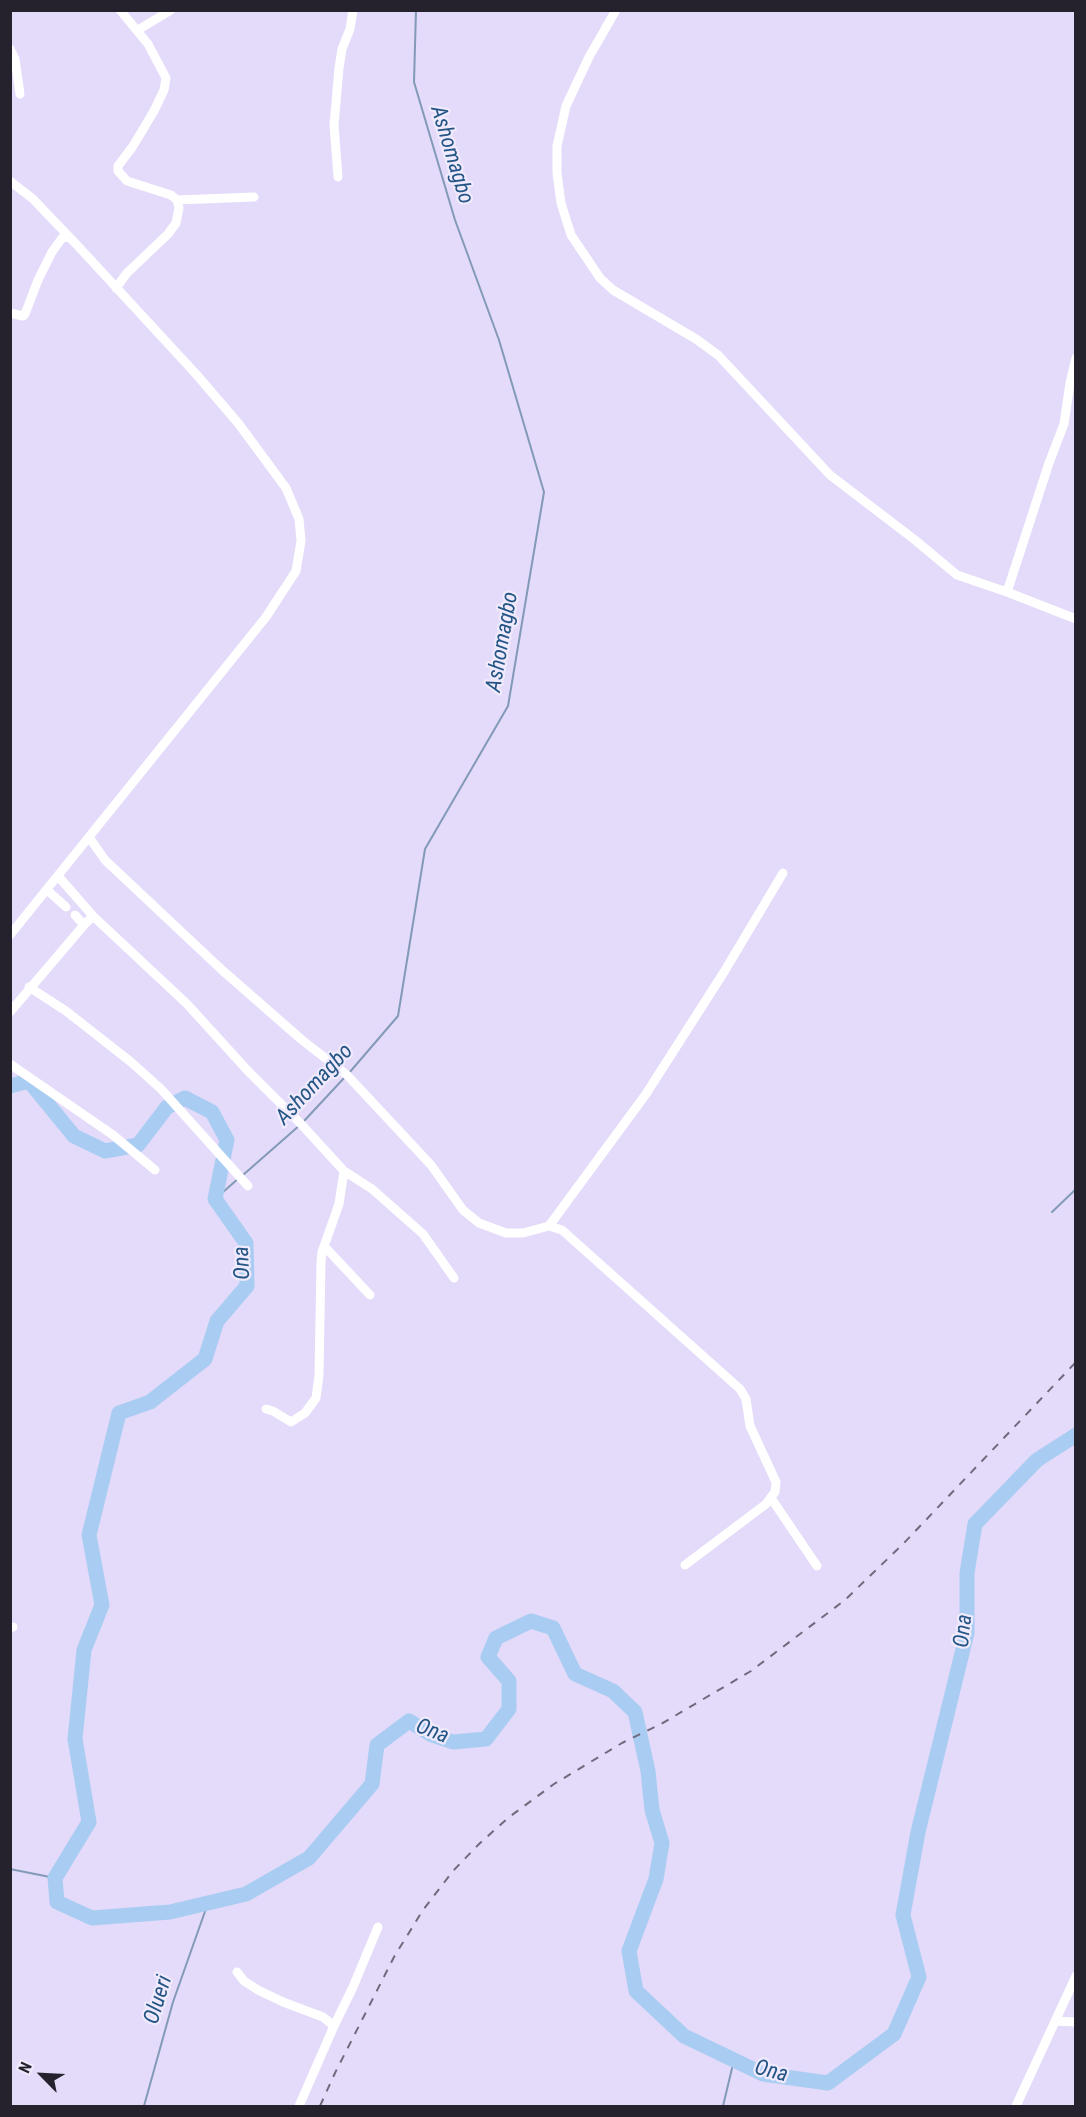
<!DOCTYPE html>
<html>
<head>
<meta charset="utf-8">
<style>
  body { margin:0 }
  #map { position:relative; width:1086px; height:2117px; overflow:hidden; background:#e4dafa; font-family:"Roboto Condensed",sans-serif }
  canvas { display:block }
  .frame { position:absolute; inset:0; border:12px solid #26222d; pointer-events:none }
  .north { position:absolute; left:12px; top:2045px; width:60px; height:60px; -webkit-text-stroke:4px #f0eafd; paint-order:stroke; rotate:294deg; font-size:16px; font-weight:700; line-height:24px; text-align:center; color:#26222d }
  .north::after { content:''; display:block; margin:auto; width:21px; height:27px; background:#26222d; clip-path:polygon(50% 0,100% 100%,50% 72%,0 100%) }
</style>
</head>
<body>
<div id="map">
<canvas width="1086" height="2117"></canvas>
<div class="frame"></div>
<div class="north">N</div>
</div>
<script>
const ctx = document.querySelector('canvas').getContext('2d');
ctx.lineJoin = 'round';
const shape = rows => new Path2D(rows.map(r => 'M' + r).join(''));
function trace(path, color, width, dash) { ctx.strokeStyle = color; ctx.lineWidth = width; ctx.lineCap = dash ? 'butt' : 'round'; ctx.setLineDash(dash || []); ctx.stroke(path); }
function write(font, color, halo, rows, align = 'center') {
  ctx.font = font + ' "Roboto Condensed",sans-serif'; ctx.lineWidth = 4.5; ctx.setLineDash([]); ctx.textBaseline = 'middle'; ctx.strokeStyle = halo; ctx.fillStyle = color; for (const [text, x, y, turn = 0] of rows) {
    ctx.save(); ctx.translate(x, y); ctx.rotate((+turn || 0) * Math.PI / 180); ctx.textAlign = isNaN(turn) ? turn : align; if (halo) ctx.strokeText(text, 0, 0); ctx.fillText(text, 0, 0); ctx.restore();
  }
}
const stream = shape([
  [349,1073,398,1016,425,849,508,706,544,492,499,340,455,220,414,82,416,10],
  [304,1121,345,1077],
  [243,1175,300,1125],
  [215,1199,239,1178],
  [1052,1212,1076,1189],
  [10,1869,55,1878],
  [144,2106,173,2002,208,1903],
  [723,2106,734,2060]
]);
const river = shape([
  [10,1086,29,1081,74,1136,105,1151,138,1145,167,1107,185,1098,212,1112,227,1140,215,1199,246,1243,247,1286,217,1321,205,1359,150,1402,119,1413,89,1535,102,1605,84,1650,75,1739,89,1822,55,1878,57,1902,92,1918,170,1912,246,1894,309,1858,372,1784,377,1745,409,1721,432,1735,453,1742,486,1739,509,1709,509,1681,488,1657,496,1638,531,1621,553,1628,575,1674,613,1691,635,1712,648,1771,652,1810,662,1843,656,1879,629,1951,636,1991,684,2036,763,2074,828,2083,894,2034,919,1977,903,1915,918,1832,967,1633,967,1573,975,1524,1037,1460,1076,1435]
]);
const street = shape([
  [616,10,589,57,566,106,557,146,557,173,561,203,571,235,600,278,613,290,696,339,718,355,830,475,915,540,957,575,1007,592,1076,619],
  [138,30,171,10],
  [10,49,15,59,20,94],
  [338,177,334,125,339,68,342,49,350,29,353,10],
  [10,181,33,199,77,245,196,374,238,423,286,488,299,519,301,541,296,571,266,617,10,935],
  [177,200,254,197],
  [116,288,127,273,168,234,176,223,179,208,177,200,171,195,127,181,118,171,118,166,133,146,154,111,164,90,166,78,148,44,120,10],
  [10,313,23,316,25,314,38,280,52,252,62,238,69,237],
  [1007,592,1049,463,1064,424,1070,383,1076,358],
  [89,837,105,860,222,970,302,1040,347,1075,431,1165,463,1210,479,1223,506,1233,523,1233,549,1226,562,1230,740,1389,746,1399,750,1426,776,1482,775,1492,766,1504,685,1565],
  [58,876,93,916],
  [47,890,66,907],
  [75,915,84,925,93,916,187,1004,248,1071,301,1124,344,1171,372,1189,423,1234,454,1278],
  [29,987,66,1011,131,1062,161,1089,248,1186],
  [10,1012,84,925],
  [10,1064,113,1135,155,1170],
  [549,1226,646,1094,724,972,783,873],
  [324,1246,370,1295],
  [266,1409,273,1411,291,1422,305,1413,316,1398,319,1375,321,1262,322,1252,339,1204,344,1171],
  [771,1498,817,1566],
  [10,1628,13,1627],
  [237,1972,244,1981,258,1990,283,2002,323,2017,334,2026],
  [1055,2021,1076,2022],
  [299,2106,334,2026,353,1987,378,1927],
  [1016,2106,1076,1976]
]);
const rail = shape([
  [320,2106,335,2073,394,1957,423,1910,453,1871,479,1844,508,1818,554,1784,622,1743,661,1724,751,1671,845,1600,904,1543,1076,1362]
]);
const waterNames = [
  ["Ashomagbo",451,155,73],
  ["Ashomagbo",503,642,-80],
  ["Ashomagbo",315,1085,-47],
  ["Ona",243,1263,-93],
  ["Ona",964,1631,-84],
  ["Ona",432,1732,21],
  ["Olueri",159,2000,-73],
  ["Ona",771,2072,14]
];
trace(stream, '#829ab7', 2);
trace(river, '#a9cdf2', 15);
trace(street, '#fff', 9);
trace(rail, '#706a7d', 2, [8, 8]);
write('italic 22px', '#245585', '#f0eafd', waterNames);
</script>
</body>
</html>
